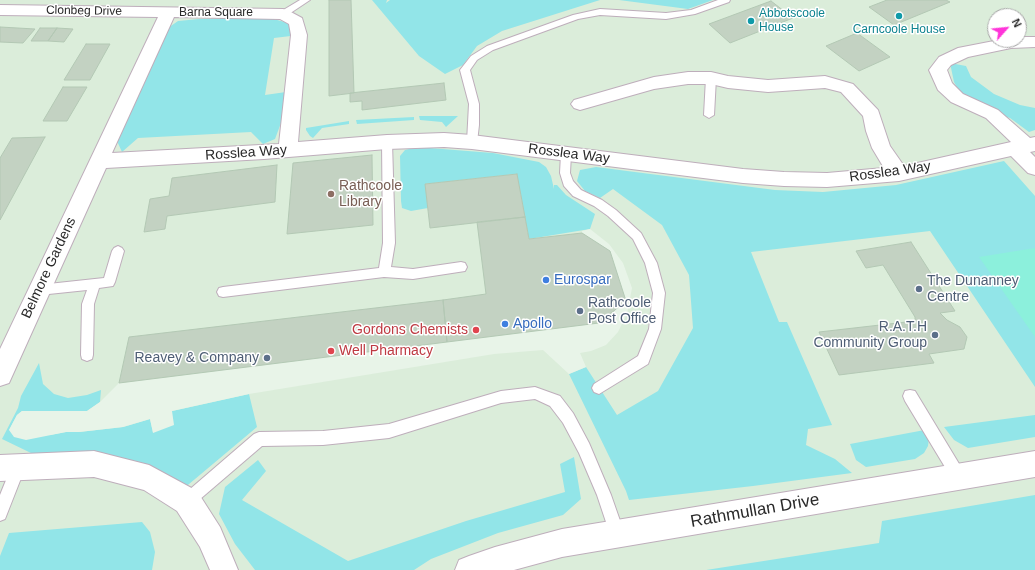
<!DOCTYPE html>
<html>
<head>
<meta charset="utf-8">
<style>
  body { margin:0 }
  #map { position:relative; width:1035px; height:570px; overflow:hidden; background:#dbedda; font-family:Arial,sans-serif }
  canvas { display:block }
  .north { position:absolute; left:987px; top:8px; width:40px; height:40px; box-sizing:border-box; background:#fff; border:1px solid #a9a9a9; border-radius:50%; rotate:63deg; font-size:11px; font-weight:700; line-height:16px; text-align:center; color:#292929 }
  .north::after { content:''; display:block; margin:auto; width:14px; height:18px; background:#ff34d9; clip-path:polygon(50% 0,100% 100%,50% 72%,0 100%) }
</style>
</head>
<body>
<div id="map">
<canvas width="1035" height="570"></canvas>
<div class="north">N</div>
</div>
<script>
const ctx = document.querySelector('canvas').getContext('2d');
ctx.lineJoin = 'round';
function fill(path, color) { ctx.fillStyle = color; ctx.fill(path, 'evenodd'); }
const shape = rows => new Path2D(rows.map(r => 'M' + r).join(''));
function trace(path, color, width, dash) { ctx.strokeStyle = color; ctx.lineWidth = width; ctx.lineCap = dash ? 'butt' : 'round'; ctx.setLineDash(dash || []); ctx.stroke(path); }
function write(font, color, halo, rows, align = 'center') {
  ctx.font = font + ' Arial,sans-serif'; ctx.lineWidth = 3; ctx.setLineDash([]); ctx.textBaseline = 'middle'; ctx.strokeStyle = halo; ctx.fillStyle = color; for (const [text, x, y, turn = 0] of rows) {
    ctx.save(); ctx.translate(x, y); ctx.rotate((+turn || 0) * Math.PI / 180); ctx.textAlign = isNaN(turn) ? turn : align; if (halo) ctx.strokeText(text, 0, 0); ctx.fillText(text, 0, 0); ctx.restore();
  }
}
const green = shape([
  [372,0,387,0,386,3,390,0,600,0,502,31,477,46,463,65,445,74,419,56],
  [619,0,713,0,688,9],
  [270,18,288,23,299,35,274,38,265,95,293,91,275,139,263,144,251,132,138,138,122,152,117,141,168,28,178,21,199,19],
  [950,63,966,66,971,77,994,94,1020,105,1035,108,1035,130,1029,132,1010,118,1000,115,967,97,959,91,954,82],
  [458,116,446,127,442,122,420,120,419,116],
  [414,117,414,120,357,124,356,120],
  [349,121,349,124,322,128,313,138,310,136,306,130,306,128],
  [417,147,493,153,539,162,546,167,551,176,554,189,554,185,557,185,566,195,595,214,590,229,529,239,516,174,426,184,428,208,411,211,402,208,401,201,400,156,405,150],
  [1004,161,1035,196,1035,387,930,231,751,252,779,322,787,322,832,425,808,429,806,445,835,459,852,473,753,486,629,500,626,491,569,374,586,367,617,415,658,391,693,328,689,275,662,225,613,189,600,198,585,191,577,181,580,170,596,167,775,190,823,192,896,185],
  [39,363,43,384,54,394,68,398,87,395,101,390,100,402,87,411,22,411,17,415,9,430,50,435,66,432,79,432,123,427,150,419,153,432,172,411,249,394,257,427,176,495,94,464,31,453,2,439,18,408,21,396],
  [1035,415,1035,437,968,448,954,440,944,427],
  [930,429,928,446,924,453,915,459,866,467,856,460,850,444],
  [574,457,581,499,563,515,498,533,431,559,414,570,255,570,235,544,219,514,225,487,258,460,266,471,242,500,348,561,466,521,565,492,560,464],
  [1035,495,1035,570,706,570,879,543,882,521],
  [142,522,150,532,155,552,152,570,0,570,0,556,9,533]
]);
const pitch = shape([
  [1035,248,1035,337,979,257]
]);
const plaza = shape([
  [590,229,609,244,623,263,632,288,627,314,618,332,606,345,591,351,580,353,586,367,569,374,543,350,494,354,249,394,172,411,174,425,153,433,150,419,123,427,79,432,66,432,26,440,14,437,9,430,17,415,22,411,87,411,100,402,119,383,599,323,626,301,610,251,582,233,582,231]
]);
const building = shape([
  [329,0,351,0,354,93,329,96,329,0],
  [887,0,946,0,950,2,894,25,869,7,887,0],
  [771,1,793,18,730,43,709,24,771,1],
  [0,27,35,29,23,43,0,42,0,27],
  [40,28,57,28,48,41,31,41,40,28],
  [57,28,73,29,64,42,48,41,57,28],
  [857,33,890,57,859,71,826,46,857,33],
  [86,44,110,44,90,80,64,80,86,44],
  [444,83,446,100,362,110,362,101,350,102,350,93,444,83],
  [63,87,87,87,67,121,43,121,63,87],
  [45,137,0,220,0,158,12,138,45,137],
  [372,155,373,225,287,234,293,163,372,155],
  [277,165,275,202,167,216,165,229,144,232,150,199,169,196,172,178,277,165],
  [517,174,525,217,430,228,425,184,517,174],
  [525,217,529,239,582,233,610,251,626,301,599,323,447,342,443,300,486,294,477,222,525,217],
  [911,242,955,311,940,313,947,320,960,327,967,337,964,349,929,354,934,363,839,375,819,332,915,321,915,317,883,265,866,268,856,251,911,242],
  [443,300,447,342,119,383,129,337,443,300]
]);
const lane = shape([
  [300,0,310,0,286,16,280,16,279,14,280,12,300,0],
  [718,0,730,0,729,2,695,14,666,19,600,15,578,19,493,50,477,60,470,70,479,104,479,125,477,142,476,145,472,146,468,145,467,142,469,104,460,70,471,56,487,46,573,15,600,9,666,13,691,10,718,0],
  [711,75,716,78,714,115,709,118,704,115,706,78,711,75],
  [387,138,391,139,392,142,395,243,391,267,413,269,461,262,465,263,467,267,465,271,413,279,384,277,223,297,219,296,217,292,219,288,223,287,379,268,383,243,382,142,383,139,387,138],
  [566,150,570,151,571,154,570,173,573,181,581,190,602,200,616,210,641,233,657,263,665,293,661,329,648,364,599,394,594,392,592,388,594,384,638,356,649,329,653,293,645,263,633,239,608,216,594,206,573,196,564,186,560,173,561,154,562,151,566,150],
  [118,246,122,248,124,251,115,282,113,286,99,288,94,304,93,355,92,359,87,361,82,359,81,355,82,304,87,290,39,295,35,294,33,290,35,286,39,285,104,278,112,251,114,248,118,246],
  [535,387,560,396,573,413,589,443,611,495,625,535,622,540,617,543,612,540,597,495,579,453,563,423,550,406,535,399,501,403,389,438,323,445,262,446,192,506,187,508,182,506,180,501,182,496,254,434,259,432,323,431,389,424,501,391,535,387],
  [910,390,915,391,964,472,966,477,964,482,959,484,954,482,905,401,903,396,905,391,910,390],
  [18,461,23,463,25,468,5,519,0,521,0,495,13,463,18,461]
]);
const street = shape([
  [0,5,283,9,289,11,302,18,307,35,298,142,387,135,444,133,472,135,743,169,784,172,827,173,884,168,872,148,866,131,863,116,841,92,825,88,768,92,728,88,711,84,688,84,654,89,580,110,574,108,571,104,574,100,654,77,688,72,711,72,728,76,768,80,825,76,853,84,878,110,890,146,904,166,1011,142,986,118,951,102,938,90,929,70,939,57,958,48,999,40,1019,40,1019,37,1035,37,1035,47,1011,48,968,57,951,65,947,70,952,83,963,94,998,110,1030,138,1035,137,1035,151,1030,152,1035,157,1035,175,1028,173,1011,156,899,181,827,187,784,186,743,183,472,149,444,147,387,149,264,159,106,168,9,383,0,386,0,349,158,17,0,15,0,5],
  [174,17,280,19,289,24,291,35,279,144,112,153,174,17],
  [94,451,149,465,197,491,220,527,238,570,210,570,200,547,177,511,144,490,94,477,0,481,0,455,94,451],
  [1035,451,1035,477,562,557,514,570,455,570,459,560,469,556,495,547,562,529,1035,451]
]);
const markers = [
  [899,16,4,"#0f9aa8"],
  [751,21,4,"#0f9aa8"],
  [331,194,4,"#8d6e63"],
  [546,280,4,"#3f7fe0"],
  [919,289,4,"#5c6f8a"],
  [580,311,4,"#5c6f8a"],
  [505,324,4,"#3f7fe0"],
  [476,330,4,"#e0444e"],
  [935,335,4,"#5c6f8a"],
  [331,351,4,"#e0444e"],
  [267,358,4,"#5c6f8a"]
];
const farStreetnames = [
  ["Clonbeg Drive",84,11,1],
  ["Barna Square",216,13]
];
const farCulturenames = [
  ["Abbotscoole",759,14],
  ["House",759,28],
  ["Carncoole House",899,30,"center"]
];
const streetNames = [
  ["Rosslea Way",246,153,-4],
  ["Rosslea Way",569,154,7],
  ["Rosslea Way",890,172,-8],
  ["Belmore Gardens",49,268,-65]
];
const educationNames = [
  ["Rathcoole",339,186],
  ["Library",339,202]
];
const shopNames = [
  ["Eurospar",554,280],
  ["Apollo",513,324]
];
const serviceNames = [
  ["The Dunanney",927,281],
  ["Centre",927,297],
  ["Rathcoole",588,303],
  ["Post Office",588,319],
  ["R.A.T.H",927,327,"right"],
  ["Community Group",927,343,"right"],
  ["Reavey & Company",259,358,"right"]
];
const healthNames = [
  ["Gordons Chemists",468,330],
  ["Well Pharmacy",339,351,"left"]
];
const nearStreetnames = [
  ["Rathmullan Drive",755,511,-10]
];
fill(green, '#92e5e8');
fill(pitch, '#8cf0dc');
fill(plaza, '#e8f4e8');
fill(building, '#c3d2c2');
trace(building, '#b3c8b4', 1);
trace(lane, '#beaebb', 2);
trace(street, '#beaebb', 2);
fill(lane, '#fff');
fill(street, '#fff');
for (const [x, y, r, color] of markers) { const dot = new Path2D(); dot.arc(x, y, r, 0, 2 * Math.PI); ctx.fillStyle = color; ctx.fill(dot); trace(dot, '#fff', 1.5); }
write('12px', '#292929', '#fff', farStreetnames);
write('12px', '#0d838f', '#fff', farCulturenames, 'left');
write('14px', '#292929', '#fff', streetNames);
write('14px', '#785e54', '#fff', educationNames, 'left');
write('14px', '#366cbe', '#fff', shopNames, 'left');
write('14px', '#4e5e75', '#fff', serviceNames, 'left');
write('14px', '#be3a42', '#fff', healthNames, 'right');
write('17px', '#292929', '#fff', nearStreetnames);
</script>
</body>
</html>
